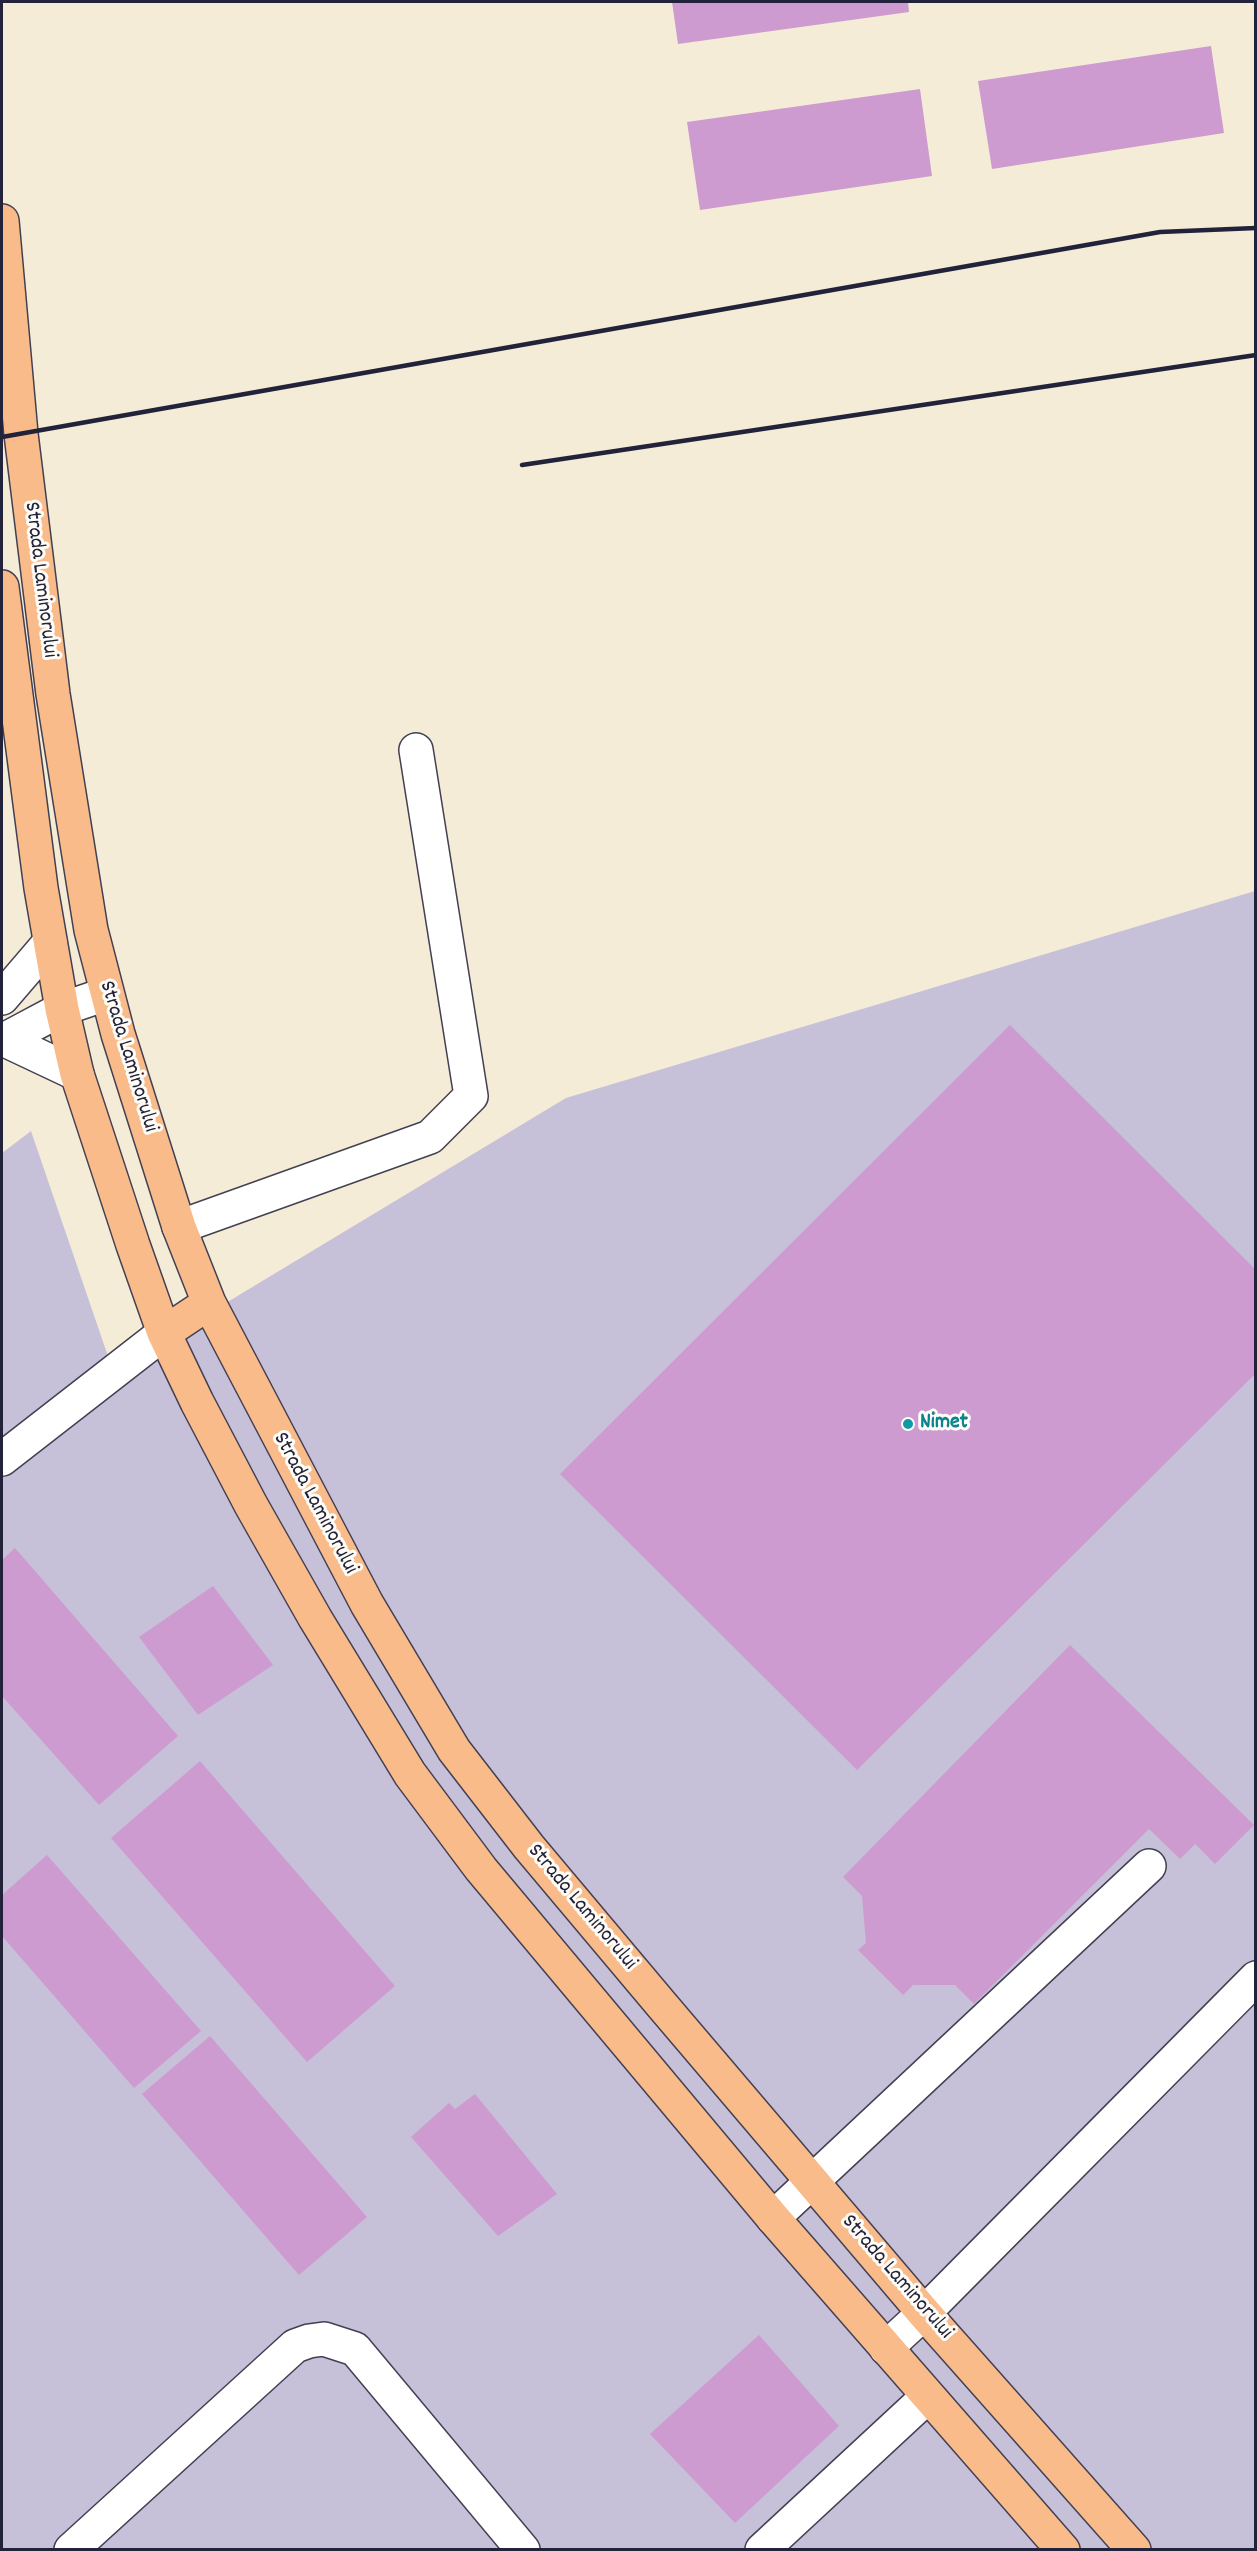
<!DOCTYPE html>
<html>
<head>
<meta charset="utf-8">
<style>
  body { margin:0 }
  #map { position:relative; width:1257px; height:2551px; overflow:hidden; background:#f4ecd7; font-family:Dekko,sans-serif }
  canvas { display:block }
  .frame { position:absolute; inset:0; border:3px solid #22223b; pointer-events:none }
</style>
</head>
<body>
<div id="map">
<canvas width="1257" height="2551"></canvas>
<div class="frame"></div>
</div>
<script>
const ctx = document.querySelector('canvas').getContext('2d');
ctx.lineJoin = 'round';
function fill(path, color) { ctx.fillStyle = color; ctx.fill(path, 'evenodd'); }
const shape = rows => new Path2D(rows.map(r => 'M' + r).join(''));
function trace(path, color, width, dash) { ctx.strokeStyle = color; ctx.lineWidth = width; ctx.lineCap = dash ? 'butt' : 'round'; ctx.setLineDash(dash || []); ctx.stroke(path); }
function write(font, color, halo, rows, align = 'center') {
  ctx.font = font + ' Dekko,sans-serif'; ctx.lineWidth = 6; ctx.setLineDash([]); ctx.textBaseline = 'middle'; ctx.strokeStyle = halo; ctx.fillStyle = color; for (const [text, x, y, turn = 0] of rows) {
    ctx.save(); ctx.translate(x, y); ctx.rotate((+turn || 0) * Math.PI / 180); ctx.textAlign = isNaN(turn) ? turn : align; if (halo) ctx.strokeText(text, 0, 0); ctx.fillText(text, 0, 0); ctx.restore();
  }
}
const industrial = shape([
  [1255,891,1255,2549,2,2549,2,1153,31,1131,113,1371,566,1098]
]);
const building = shape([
  [672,2,908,2,909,12,678,44],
  [1211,46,1224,133,992,169,978,81],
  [920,89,932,176,700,210,687,122],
  [1010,1025,1256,1270,1256,1373,857,1770,560,1474],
  [15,1548,178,1736,99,1805,2,1696,2,1560],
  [213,1586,273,1665,198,1715,139,1637],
  [1070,1645,1254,1825,1215,1864,1195,1844,1180,1859,1149,1829,974,2004,955,1985,913,1985,903,1995,858,1950,866,1943,862,1896,843,1877],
  [200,1761,395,1986,307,2062,111,1838],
  [47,1855,201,2031,134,2088,2,1936,2,1895],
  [210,2036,367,2217,299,2275,142,2094],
  [475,2094,557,2194,498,2236,411,2137,449,2103,455,2109],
  [759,2335,839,2426,735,2523,650,2434]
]);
const minor = shape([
  [2,998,50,942],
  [5,1040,77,1074],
  [2,1041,62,1009,106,994],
  [179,1227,430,1137,471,1096,416,750],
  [2,1459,164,1333],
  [773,2218,1149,1866],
  [886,2348,924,2313,1256,1978],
  [71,2550,295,2346,309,2341,324,2339,355,2349,523,2550],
  [762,2550,927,2397]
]);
const major = shape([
  [2,221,21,434,53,694,91,930,118,1034,179,1227,209,1303,367,1604,454,1750,529,1847,661,2004,924,2313,1134,2550],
  [2,587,41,888,62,1009,77,1074,133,1245,164,1333,197,1402,251,1505,315,1618,410,1774,481,1869,773,2218,1063,2550],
  [164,1333,209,1303]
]);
const rail = shape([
  [2,437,1160,232,1256,228],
  [522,465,1256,355]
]);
const markers = [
  [908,1424,6,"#0f9aa8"]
];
const streetNames = [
  ["Strada Laminorului",39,580,83],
  ["Strada Laminorului",127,1057,73],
  ["Strada Laminorului",314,1504,62],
  ["Strada Laminorului",581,1908,50],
  ["Strada Laminorului",896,2278,49]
];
const cultureNames = [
  ["Nimet",920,1424]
];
fill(industrial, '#c7c0d9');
fill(building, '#ce9bd1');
trace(minor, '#424052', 36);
trace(major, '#424052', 36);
trace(minor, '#fff', 33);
trace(major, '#fabb8b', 33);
trace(rail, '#22223b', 4.5);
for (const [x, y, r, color] of markers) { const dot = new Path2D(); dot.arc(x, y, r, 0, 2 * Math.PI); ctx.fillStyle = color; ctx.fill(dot); trace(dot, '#fdfcf7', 2); }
write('22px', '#22223b', '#fdfcf7', streetNames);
write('bold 22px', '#0d838f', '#fdfcf7', cultureNames, 'left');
</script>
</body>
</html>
